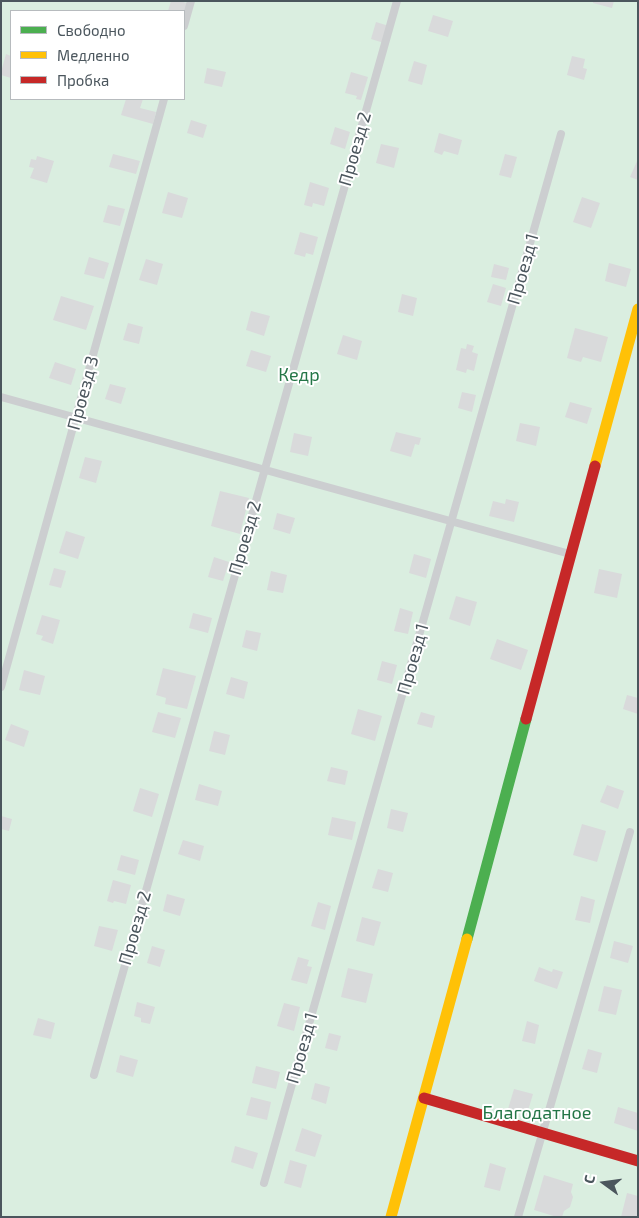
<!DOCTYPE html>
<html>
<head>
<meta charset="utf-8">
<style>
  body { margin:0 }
  #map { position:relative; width:639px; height:1218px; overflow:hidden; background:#f3f2f2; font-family:"Exo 2",sans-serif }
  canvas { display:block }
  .frame { position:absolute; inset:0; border:2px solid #4b565d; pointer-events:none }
  .legend { position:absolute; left:10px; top:10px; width:175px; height:90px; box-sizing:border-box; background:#fff; border:1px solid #b7bbbe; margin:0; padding:6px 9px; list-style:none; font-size:15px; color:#4b565d }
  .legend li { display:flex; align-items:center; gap:10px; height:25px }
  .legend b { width:25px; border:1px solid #b7bbbe }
  .north { position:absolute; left:579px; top:1158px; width:50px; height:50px; -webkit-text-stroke:4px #fff; paint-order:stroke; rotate:284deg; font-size:14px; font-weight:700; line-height:20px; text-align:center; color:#4b565d }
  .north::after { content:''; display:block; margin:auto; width:18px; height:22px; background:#4b565d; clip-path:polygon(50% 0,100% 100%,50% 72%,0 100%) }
</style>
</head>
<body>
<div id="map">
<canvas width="639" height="1218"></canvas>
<div class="frame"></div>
<ul class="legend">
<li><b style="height:6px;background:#4caf50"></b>Свободно</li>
<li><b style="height:6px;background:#ffc107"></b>Медленно</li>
<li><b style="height:6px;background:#c62828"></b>Пробка</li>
</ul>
<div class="north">С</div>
</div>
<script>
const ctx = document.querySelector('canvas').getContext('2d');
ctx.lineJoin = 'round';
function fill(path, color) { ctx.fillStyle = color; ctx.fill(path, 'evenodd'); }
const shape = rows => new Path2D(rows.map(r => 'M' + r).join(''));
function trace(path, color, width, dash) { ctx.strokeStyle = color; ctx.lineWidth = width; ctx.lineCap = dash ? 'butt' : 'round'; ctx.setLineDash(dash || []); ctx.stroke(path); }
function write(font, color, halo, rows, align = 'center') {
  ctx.font = font + ' "Exo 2",sans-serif'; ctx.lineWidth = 4; ctx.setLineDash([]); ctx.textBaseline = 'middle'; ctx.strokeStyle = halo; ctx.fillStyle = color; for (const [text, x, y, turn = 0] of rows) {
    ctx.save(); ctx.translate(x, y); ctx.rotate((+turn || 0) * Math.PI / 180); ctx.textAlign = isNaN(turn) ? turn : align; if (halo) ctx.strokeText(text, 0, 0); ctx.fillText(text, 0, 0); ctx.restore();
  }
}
const green = shape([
  [1,1,638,1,638,1217,1,1217],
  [11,11,184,11,184,99,11,99]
]);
const building = shape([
  [171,1,180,1,193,5,184,19,184,11,168,11],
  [593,1,614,1,612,8,593,3],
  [433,15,453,21,448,37,428,31],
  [376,22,389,26,384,43,371,39],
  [6,54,11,56,11,78,1,75,1,72],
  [572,56,585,59,583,68,587,69,584,80,567,75],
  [414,61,427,65,422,85,408,81],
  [207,68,226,72,222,87,204,83],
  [351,72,368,77,361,100,356,99,357,96,345,93],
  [126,99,143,99,140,108,156,112,153,124,121,115],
  [191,120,207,125,203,138,187,133],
  [335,127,350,132,345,149,330,144],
  [439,133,462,140,458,155,444,151,442,155,434,152],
  [381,144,399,148,394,168,376,163],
  [113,154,140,161,136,174,109,167],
  [505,154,517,157,511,178,499,175],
  [37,156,54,161,47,183,30,178,34,168,29,167,31,159,36,160],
  [638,159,638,180,630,177],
  [310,182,329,188,324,206,313,203,312,207,304,205],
  [168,192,188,198,182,218,162,213],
  [582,197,600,203,591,228,573,222],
  [108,205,125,209,120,226,103,222],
  [300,232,318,237,313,255,306,253,305,257,294,254],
  [89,257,109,263,104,279,84,274],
  [146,259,163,264,157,285,139,280],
  [609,263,631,269,626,287,605,281],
  [494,264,509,268,506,280,491,277],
  [493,284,506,288,501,306,487,302],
  [402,294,417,298,413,316,398,312],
  [61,296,94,306,86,330,53,320],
  [251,311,270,316,264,336,246,330],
  [128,323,143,327,139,344,123,340],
  [575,328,608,337,601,362,583,357,581,362,567,358],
  [343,335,362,341,357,360,337,354],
  [467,344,474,346,472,352,478,354,474,371,467,369,466,373,456,370,461,348,466,349],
  [251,350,271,356,266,372,246,366],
  [55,362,76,369,71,385,49,378],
  [110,384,126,388,121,404,105,399],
  [462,392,476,395,472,412,458,408],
  [570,402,592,408,587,424,565,417],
  [520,423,540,427,536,446,516,441],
  [396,432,421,438,419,445,415,444,411,457,390,451],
  [294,433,312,437,308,456,290,452],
  [85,457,102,461,96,483,79,478],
  [220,491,249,498,240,534,211,526],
  [506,499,519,502,514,522,489,516,493,501,505,504],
  [277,513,295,518,290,534,273,529],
  [66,531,85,537,78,559,59,553],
  [414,554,431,559,426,578,409,573],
  [214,557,229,562,223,581,208,577],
  [54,568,66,571,61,588,49,585],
  [599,569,622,574,617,598,594,593],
  [271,571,287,575,283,593,267,590],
  [456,596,477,602,470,626,449,619],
  [400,608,413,612,408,634,394,631],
  [193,613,212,618,208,633,189,628],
  [42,615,60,620,53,644,41,640,43,636,36,634],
  [246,630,261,633,257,651,242,647],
  [497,639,528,650,521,670,490,659],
  [382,661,397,665,392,684,377,680],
  [163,668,196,676,187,709,165,704,166,698,156,695],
  [24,670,45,676,40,695,19,690],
  [231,677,248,682,244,699,226,694],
  [627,695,638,698,638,714,623,709],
  [358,709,382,716,375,741,351,734],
  [158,712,181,718,175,738,152,732],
  [421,712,435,716,432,728,417,724],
  [11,724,29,731,24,747,5,740],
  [214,731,230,735,225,755,209,751],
  [331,767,348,771,345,785,327,781],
  [199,784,222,791,218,806,195,800],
  [607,785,624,791,618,809,600,802],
  [140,788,159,794,152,817,133,811],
  [391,809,408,813,403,832,387,828],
  [1,816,12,819,9,831,1,829],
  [332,817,356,822,352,840,328,835],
  [582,824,606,831,597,862,573,855],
  [183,840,204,846,200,861,178,854],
  [121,855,139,860,135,875,117,870],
  [378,869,393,873,388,892,372,888],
  [113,880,131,885,126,904,114,901,113,903,107,901],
  [167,894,185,899,180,916,163,911],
  [581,896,595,900,590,923,575,920],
  [318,902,331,906,325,930,311,926],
  [362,917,381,922,374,946,356,941],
  [99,926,118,930,112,951,94,946],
  [614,941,633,946,628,963,610,958],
  [152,946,165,950,160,967,147,963],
  [298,957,309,960,307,966,312,967,307,984,291,980],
  [539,967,552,972,553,969,563,972,557,989,534,981],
  [348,968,373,974,366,1003,341,997],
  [604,986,622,990,616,1015,598,1011],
  [137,1002,155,1007,150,1024,141,1022,141,1018,134,1016],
  [284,1003,300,1007,294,1031,277,1026],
  [38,1018,55,1023,51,1039,33,1035],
  [527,1021,539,1025,535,1044,522,1041],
  [329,1033,341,1036,337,1051,325,1048],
  [588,1049,602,1053,597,1073,582,1069],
  [120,1055,138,1060,133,1077,116,1072],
  [256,1066,280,1072,276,1089,252,1083],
  [315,1083,330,1087,326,1104,311,1099],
  [514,1089,533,1094,527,1114,508,1109],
  [251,1097,271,1102,267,1120,246,1115],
  [618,1107,638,1113,638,1131,614,1123],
  [302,1128,322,1135,315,1157,295,1151],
  [235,1146,258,1153,253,1169,231,1162],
  [290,1160,307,1165,301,1188,284,1183],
  [490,1163,506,1168,500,1191,484,1187],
  [544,1175,573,1184,571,1192,573,1197,570,1207,564,1211,562,1217,557,1217,534,1210],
  [627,1193,638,1196,638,1217,621,1217]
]);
const lane = shape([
  [184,26,191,1],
  [1,397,570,554],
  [1,687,164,99],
  [94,1075,397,1],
  [264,1183,561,134],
  [518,1217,630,832]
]);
const fast = shape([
  [467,939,526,719]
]);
const slow = shape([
  [595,466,638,309],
  [391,1217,467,939]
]);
const jam = shape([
  [526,719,595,466],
  [424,1098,638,1161]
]);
const streetNames = [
  ["Проезд 2",355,149,-74],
  ["Проезд 1",523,269,-74],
  ["Проезд 3",83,393,-75],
  ["Проезд 2",245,538,-74],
  ["Проезд 1",413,659,-74],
  ["Проезд 2",135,928,-74],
  ["Проезд 1",302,1048,-74]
];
const parkNames = [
  ["Кедр",299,375],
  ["Благодатное",537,1113]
];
fill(green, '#daeee0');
fill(building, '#d9dadb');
trace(lane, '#ccced0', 8);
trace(fast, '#4caf50', 11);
trace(slow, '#ffc107', 11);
trace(jam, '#c62828', 11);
write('18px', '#4b565d', '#fff', streetNames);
write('18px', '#247647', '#fff', parkNames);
</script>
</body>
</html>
